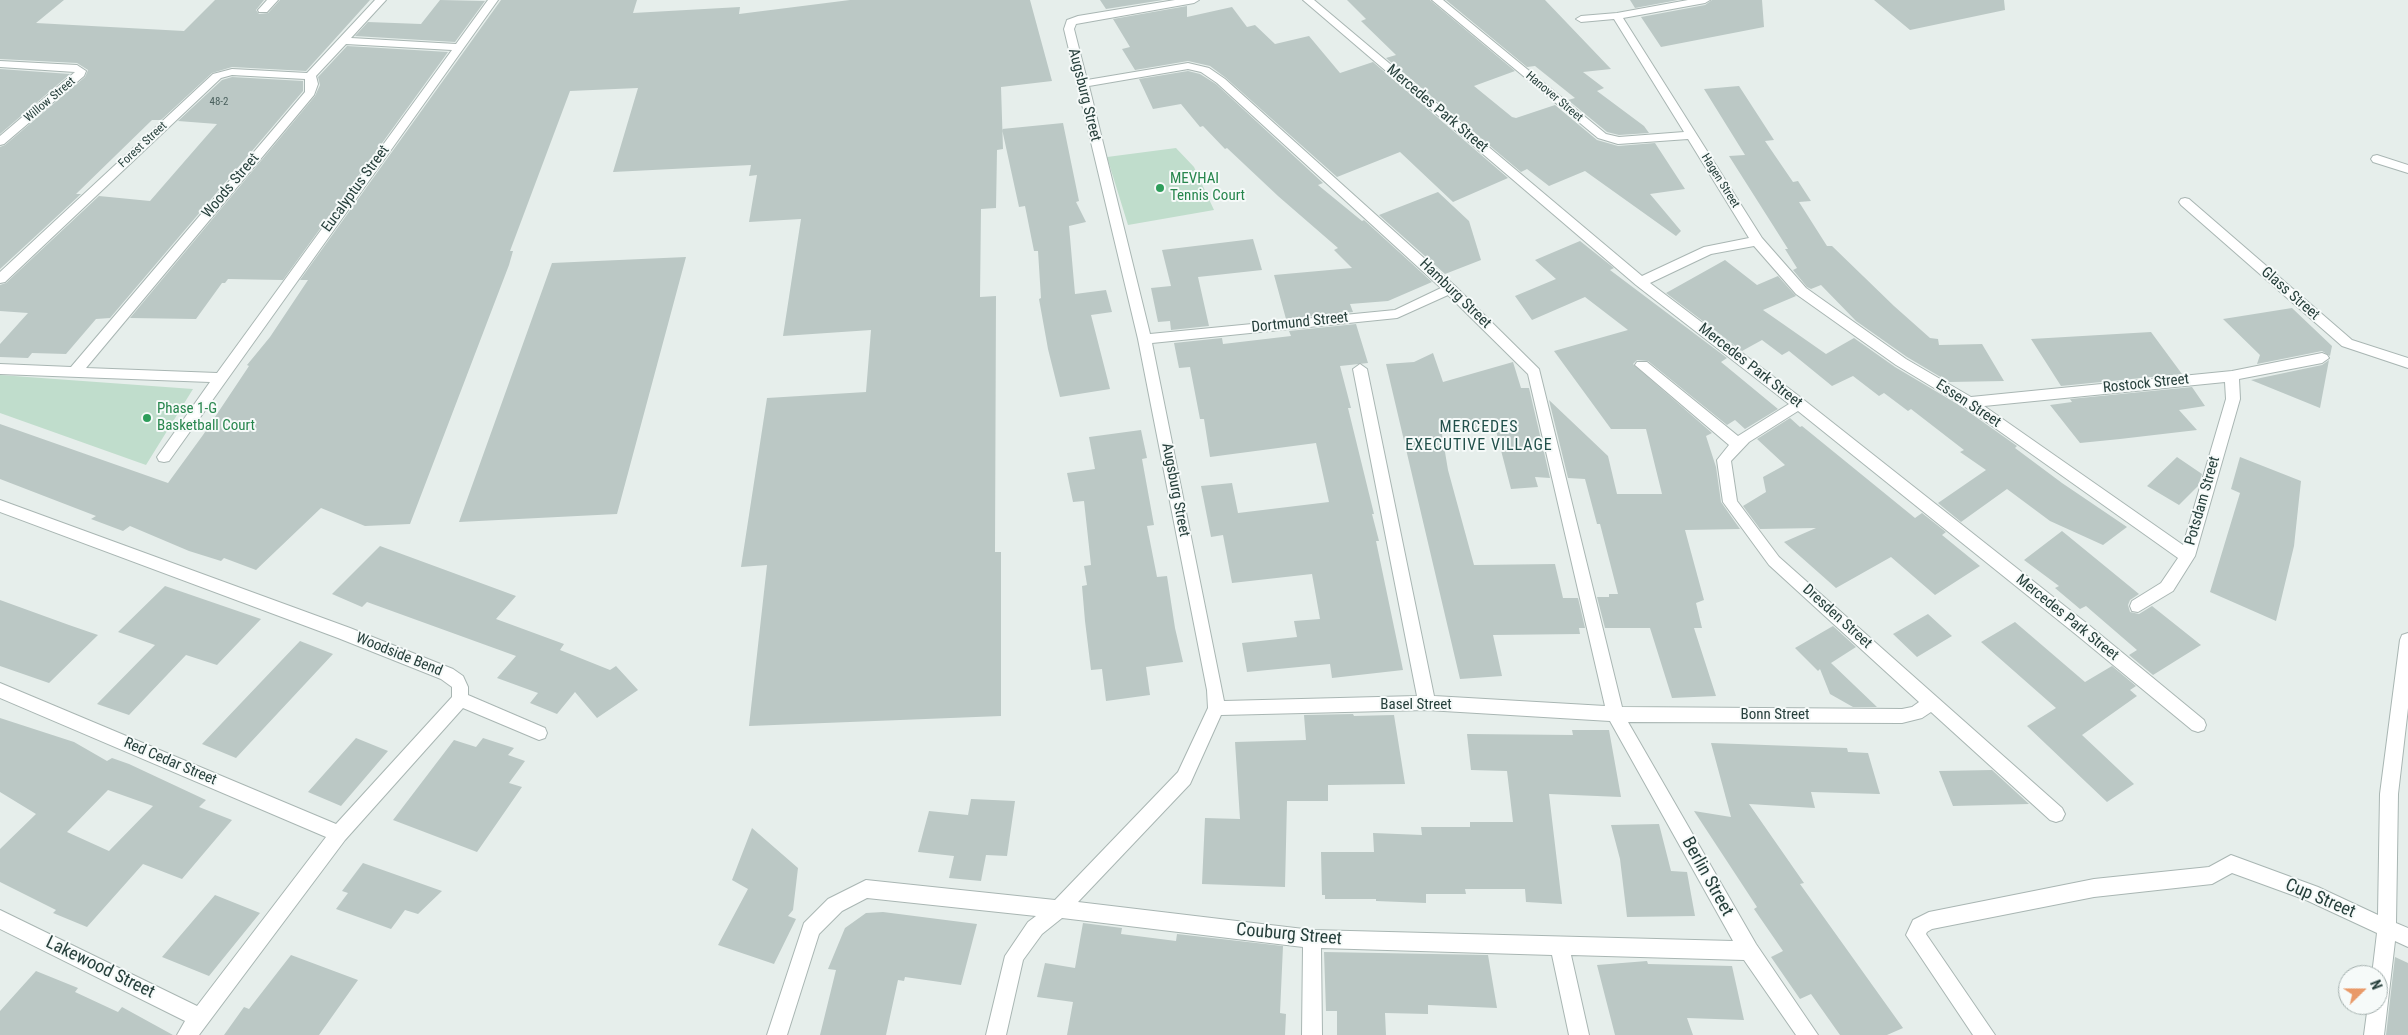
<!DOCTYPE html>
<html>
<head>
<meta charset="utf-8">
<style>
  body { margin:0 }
  #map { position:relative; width:2408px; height:1035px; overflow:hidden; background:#e6eeeb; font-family:"Roboto Condensed",sans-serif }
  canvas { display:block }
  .north { position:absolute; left:2338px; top:965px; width:50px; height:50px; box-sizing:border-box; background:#f6faf9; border:1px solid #a3afad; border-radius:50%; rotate:68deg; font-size:14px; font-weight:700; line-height:20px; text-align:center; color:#263f3b }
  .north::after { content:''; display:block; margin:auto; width:18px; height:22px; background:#e99968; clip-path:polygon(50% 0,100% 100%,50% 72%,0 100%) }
</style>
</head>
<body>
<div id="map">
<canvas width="2408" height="1035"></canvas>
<div class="north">N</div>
</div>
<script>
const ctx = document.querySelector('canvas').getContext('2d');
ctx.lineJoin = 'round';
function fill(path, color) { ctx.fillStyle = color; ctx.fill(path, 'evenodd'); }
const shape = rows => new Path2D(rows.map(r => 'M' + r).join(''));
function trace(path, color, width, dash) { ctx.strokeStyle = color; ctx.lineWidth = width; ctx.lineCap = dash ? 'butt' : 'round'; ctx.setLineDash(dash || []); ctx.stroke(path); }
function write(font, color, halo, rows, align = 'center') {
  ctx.font = font + ' "Roboto Condensed",sans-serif'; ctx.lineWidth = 4; ctx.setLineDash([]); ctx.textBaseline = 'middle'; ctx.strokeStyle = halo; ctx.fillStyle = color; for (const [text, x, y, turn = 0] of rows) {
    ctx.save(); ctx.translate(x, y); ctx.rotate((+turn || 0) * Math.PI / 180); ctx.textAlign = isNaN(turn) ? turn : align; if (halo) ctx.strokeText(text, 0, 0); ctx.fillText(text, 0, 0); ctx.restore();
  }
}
const green = shape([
  [1176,148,1194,167,1214,210,1128,225,1107,157],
  [0,375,138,385,193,389,146,465,0,413]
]);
const building = shape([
  [0,0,64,0,36,23,184,31,215,0,264,0,256,10,259,14,268,13,280,0,370,0,306,71,232,67,212,73,161,120,152,120,76,194,81,194,0,269,0,147,5,145,85,77,88,70,77,63,0,59],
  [440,0,485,1,455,42,355,36,368,22,421,24],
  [501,0,637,0,633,13,740,7,739,14,850,0,1030,0,1052,81,1001,87,1003,149,997,150,996,208,981,209,980,297,996,296,995,552,1001,552,1001,716,749,726,767,565,741,567,767,398,866,392,871,330,783,336,801,219,749,222,757,175,749,176,751,165,613,172,638,88,570,91,510,251,513,251,509,265,410,524,365,526,321,508,256,570,224,558,221,561,189,551,130,526,123,531,91,519,96,516,0,479,0,424,168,483,203,435,249,366,247,365,270,337,308,280,300,280],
  [1100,0,1163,0,1106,9],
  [1347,0,1430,0,1515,71,1474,86,1512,117,1516,118,1555,105,1597,140,1618,146,1655,143,1685,189,1650,194,1681,231,1676,236,1585,171,1549,186,1527,169,1521,172,1386,58,1396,55,1361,21,1366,19],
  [1446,0,1545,0,1611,69,1583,72,1604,88,1597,91,1644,126,1649,133,1619,135,1607,132,1568,100,1575,98,1535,66,1527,67],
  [1630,0,1678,0,1635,8],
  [1712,0,1762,0,1764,27,1661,47,1641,17,1705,5],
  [1874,0,2004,0,2005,10,1910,30],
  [1187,6,1187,17,1232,7,1247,27,1255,25,1275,44,1309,36,1340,73,1373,62,1508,178,1453,202,1400,152,1337,177,1226,78,1210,66,1188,61,1135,70,1122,49,1130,47,1113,19],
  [347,46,448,52,283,280,228,279,225,283,222,283,196,319,130,318,315,96,320,85,318,77],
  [0,69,70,74,0,134],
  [1188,71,1200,74,1216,84,1323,183,1318,185,1362,221,1364,220,1432,282,1388,301,1350,304,1353,312,1286,319,1274,275,1352,268,1334,250,1338,248,1278,196,1227,148,1225,149,1203,126,1200,127,1181,104,1153,109,1139,79],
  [232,77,303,81,303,91,110,318,96,319,66,354,32,353,28,358,0,357,0,344,28,313,0,311,0,285,6,283,99,196,150,201,217,124,178,121,222,80],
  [1739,86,1774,140,1765,141,1793,182,1798,181,1811,201,1799,202,1827,246,1832,246,1894,306,1930,338,1938,339,1939,345,1982,344,2004,381,1949,382,1907,357,1856,321,1821,285,1811,289,1807,287,1793,270,1797,268,1785,249,1788,249,1729,156,1745,155,1704,89],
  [1063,123,1079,201,1076,202,1086,222,1069,226,1075,294,1106,290,1112,312,1091,315,1110,389,1060,397,1048,349,1039,299,1041,298,1038,251,1034,251,1025,206,1019,207,1002,129],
  [1438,192,1469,221,1481,260,1445,274,1379,215],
  [1253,239,1262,270,1198,277,1209,326,1171,330,1170,321,1158,322,1151,288,1171,286,1162,250],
  [1580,241,1614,268,1610,270,1727,358,1721,362,1778,409,1745,429,1735,420,1727,425,1648,361,1637,360,1633,364,1712,433,1706,436,1716,467,1721,502,1740,529,1685,530,1704,600,1696,603,1702,628,1694,628,1716,696,1672,698,1650,628,1605,628,1597,597,1609,597,1609,594,1618,594,1600,524,1597,524,1585,479,1568,478,1549,400,1608,456,1617,494,1662,494,1646,429,1611,429,1554,351,1628,330,1585,297,1532,320,1515,296,1556,279,1535,260],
  [686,257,617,514,459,522,552,263],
  [1725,260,1757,285,1778,276,1796,296,1763,310,1826,354,1854,338,1895,367,1959,405,2017,446,2015,448,2062,483,2127,527,2103,545,2050,521,2007,489,1961,522,1938,503,1986,470,1960,452,1964,450,1911,409,1908,411,1884,393,1879,396,1853,376,1832,386,1789,351,1782,355,1762,340,1742,351,1666,293],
  [2292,308,2332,346,2330,356,2322,351,2257,364,2260,355,2223,319],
  [1356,324,1368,363,1340,366,1351,408,1348,408,1374,514,1372,514,1379,541,1376,541,1403,670,1332,678,1330,664,1247,672,1242,643,1297,637,1294,621,1320,619,1312,574,1232,583,1223,535,1211,537,1201,486,1232,483,1238,513,1329,502,1316,443,1210,457,1204,419,1200,419,1190,367,1179,368,1174,343,1222,338,1223,344,1291,336,1289,331],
  [2151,332,2182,374,2061,386,2031,339],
  [1433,353,1443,382,1513,362,1521,388,1529,388,1550,478,1535,477,1538,487,1511,489,1496,431,1442,434,1448,470,1474,565,1555,564,1563,598,1578,598,1585,628,1579,628,1580,634,1493,635,1502,676,1460,679,1386,364,1414,362],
  [2329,360,2320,408,2251,380,2322,365],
  [2192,387,2205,406,2179,410,2197,430,2120,439,2080,443,2050,405,2072,402,2070,399],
  [1790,418,1800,427,1802,426,1915,518,1922,513,1946,532,1942,535,1980,566,1935,595,1891,557,1836,588,1784,542,1816,528,1760,529,1743,506,1766,492,1763,477,1785,465,1757,439],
  [1141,430,1147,458,1142,459,1154,525,1147,526,1157,577,1167,576,1175,628,1183,662,1146,667,1150,695,1106,701,1102,669,1091,670,1085,621,1082,586,1087,585,1084,566,1091,565,1084,501,1073,502,1067,473,1095,469,1089,437],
  [2177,457,2202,474,2198,486,2179,505,2147,486],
  [2240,457,2301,481,2294,546,2276,621,2210,592,2240,493,2231,489],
  [2062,531,2139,594,2130,600,2128,605,2130,612,2139,614,2152,606,2201,645,2153,675,2129,655,2137,650,2086,606,2080,609,2055,588,2059,586,2024,560],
  [380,546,516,596,496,619,564,644,560,650,610,670,616,666,638,690,597,718,575,692,557,714,530,703,538,693,497,678,516,656,367,602,362,607,332,594],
  [165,586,261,619,217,665,186,655,129,715,97,704,155,645,118,632],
  [0,600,69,625,98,635,49,683,0,666],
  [1928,614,1952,636,1917,657,1893,634],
  [2015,622,2085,682,2112,666,2136,686,2130,690,2137,696,2082,735,2134,784,2107,802,2027,726,2056,708,1981,642],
  [1833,626,1856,647,1831,663,1877,707,1853,707,1830,694,1820,669,1818,671,1795,648],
  [300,641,333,654,236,758,202,744],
  [1353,714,1354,716,1394,715,1405,784,1328,785,1328,801,1287,801,1285,887,1202,884,1205,818,1240,819,1235,742,1306,740,1304,715],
  [0,718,74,742,107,761,112,758,129,764,206,800,199,807,232,820,182,879,143,864,87,927,53,913,56,910,0,882,0,849,36,814,0,792],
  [108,790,153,806,109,851,67,832],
  [1572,730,1609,730,1621,797,1549,794,1562,904,1526,902,1525,889,1465,889,1466,894,1426,894,1426,903,1376,901,1376,899,1325,899,1325,895,1322,895,1321,852,1374,852,1373,833,1422,835,1421,827,1470,827,1470,822,1513,822,1507,771,1471,770,1467,734,1573,735],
  [356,738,388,751,341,806,308,792],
  [483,738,514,748,508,755,525,761,509,783,522,787,477,852,393,820,454,740,476,747],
  [1711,743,1847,748,1848,752,1868,753,1880,794,1811,792,1815,808,1749,804,1804,883,1800,884,1903,1028,1887,1035,1840,1035,1811,994,1800,999,1771,957,1783,951,1754,909,1757,907,1694,811,1731,817],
  [1992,770,2029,804,1953,806,1939,771],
  [971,799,1015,801,1007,856,986,855,981,881,949,878,954,856,918,852,929,811,968,815],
  [1659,824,1671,871,1687,872,1695,916,1627,917,1620,859,1611,825],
  [752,828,798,868,793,910,788,916,796,919,774,964,718,945,748,889,732,880],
  [363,863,442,891,418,914,405,910,391,929,336,909,348,893,342,891],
  [215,895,260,913,209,976,162,957],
  [883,912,977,924,961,985,905,977,904,981,898,980,886,1035,820,1035,836,970,828,969,845,928,866,913],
  [1083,923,1122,928,1121,934,1176,941,1177,934,1283,946,1280,1013,1286,1014,1285,1035,1067,1035,1073,1002,1037,997,1045,963,1075,968],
  [1324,952,1488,955,1497,1008,1428,1005,1428,1014,1385,1013,1386,1035,1337,1035,1337,1011,1326,1011],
  [291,955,358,980,319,1035,224,1035,244,1007,249,1009],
  [2395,957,2408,963,2408,1035,2386,1035],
  [1647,961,1648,964,1732,966,1744,1020,1687,1018,1693,1035,1615,1035,1597,965],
  [36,971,78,988,75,992,118,1012,122,1007,173,1035,0,1035,0,1011]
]);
const minor = shape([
  [267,0,278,0,267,12,259,12,258,10,267,0],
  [375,0,386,0,351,38,456,44,488,0,498,0,169,461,164,462,159,461,157,457,210,382,0,374,0,364,71,367,305,92,305,79,232,75,221,78,5,282,0,283,0,272,213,74,232,69,307,73,375,0],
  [346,44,452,50,217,373,86,368,314,95,318,84,316,76,346,44],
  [1175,0,1199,0,1194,3,1076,24,1074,29,1087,80,1188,63,1209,68,1225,79,1455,286,1539,369,1622,707,1902,709,1912,707,1919,702,1769,565,1723,502,1717,460,1729,445,1635,365,1637,362,1647,362,1738,436,1789,404,1636,285,1303,0,1314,0,1642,276,1704,247,1749,238,1688,139,1618,144,1598,138,1432,0,1443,0,1606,134,1619,137,1684,132,1614,19,1581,22,1576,19,1581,16,1617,13,1688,0,1710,0,1705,3,1623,18,1762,238,1806,288,1906,359,1971,397,2232,371,2322,353,2327,355,2329,358,2322,363,2239,379,2240,399,2195,556,2173,591,2138,612,2132,611,2130,606,2132,601,2161,583,2178,558,1964,406,1896,365,1796,294,1754,246,1711,254,1650,283,1804,400,2090,626,2204,720,2206,725,2204,730,2198,732,2192,730,2078,636,1798,411,1749,442,1731,461,1737,501,1779,557,2062,808,2065,814,2062,820,2056,822,2050,820,1931,712,1922,718,1902,723,1628,722,1756,944,1818,1035,1796,1035,1744,960,1571,955,1589,1035,1569,1035,1552,955,1321,948,1322,1035,1302,1035,1303,947,1062,918,1042,934,1023,960,1006,1035,986,1035,1005,956,1028,922,1036,916,867,898,842,911,819,934,787,1035,767,1035,804,923,828,899,866,880,1055,900,1178,772,1208,708,1207,690,1138,339,1064,29,1067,20,1078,16,1175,0],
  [1188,69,1201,72,1217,83,1441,288,1395,310,1150,334,1089,86,1188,69],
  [1448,295,1528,374,1605,706,1434,696,1367,369,1360,364,1353,369,1417,696,1224,701,1152,343,1397,318,1448,295],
  [2225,382,2226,399,2183,545,1984,406,2225,382],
  [1427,710,1610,721,1733,941,1312,930,1078,902,1190,784,1221,715,1427,710],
  [0,61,77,65,86,71,84,76,4,144,0,145,0,136,75,72,0,67,0,61],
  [2377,155,2408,165,2408,173,2373,162,2371,159,2373,156,2377,155],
  [2185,198,2189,199,2352,340,2408,358,2408,368,2342,346,2181,205,2179,202,2181,199,2185,198],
  [0,500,350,628,453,669,463,676,468,687,468,695,545,728,547,733,545,738,539,740,463,708,345,840,199,1035,177,1035,185,1021,0,929,0,910,197,1006,326,837,0,698,0,683,336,824,452,697,452,687,441,679,338,638,0,512,0,500],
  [2408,633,2408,708,2398,794,2396,923,2408,928,2408,947,2395,941,2384,1035,2364,1035,2368,1005,2378,1005,2378,975,2372,975,2377,933,2306,900,2232,873,2212,884,2094,897,1932,929,1927,932,1926,934,1995,1035,1973,1035,1906,935,1913,920,1929,912,2094,879,2209,867,2231,855,2318,887,2378,915,2380,794,2400,640,2402,635,2408,633]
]);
const markers = [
  [1160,188,5,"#2e9e5b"],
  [147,418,5,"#2e9e5b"]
];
const farNumbernames = [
  ["48-2",219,102]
];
const farStreetnames = [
  ["Hanover Street",1554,97,40],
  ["Willow Street",50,100,-40],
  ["Forest Street",143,145,-43],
  ["Hagen Street",1720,181,58]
];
const streetNames = [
  ["Augsburg Street",1084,95,76],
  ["Mercedes Park Street",1437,109,40],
  ["Woods Street",231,186,-50],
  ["Eucalyptus Street",356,189,-54],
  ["Hamburg Street",1455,294,44],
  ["Glass Street",2290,294,41],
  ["Dortmund Street",1300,323,-6],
  ["Mercedes Park Street",1750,366,38],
  ["Rostock Street",2146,384,-6],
  ["Essen Street",1968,404,33],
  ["Augsburg Street",1175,490,79],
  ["Potsdam Street",2203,501,-74],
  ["Dresden Street",1837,617,42],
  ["Mercedes Park Street",2067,618,39],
  ["Woodside Bend",399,655,22],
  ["Basel Street",1416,705],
  ["Bonn Street",1775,715],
  ["Red Cedar Street",170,762,23]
];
const leisureNames = [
  ["MEVHAI",1170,179],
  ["Tennis Court",1170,196],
  ["Phase 1-G",157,409],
  ["Basketball Court",157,426]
];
const neighbourhoodNames = [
  ["MERCEDES",1479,428],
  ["EXECUTIVE VILLAGE",1479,446]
];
const nearStreetnames = [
  ["Berlin Street",1707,877,61],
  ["Cup Street",2320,899,23],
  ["Couburg Street",1289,935,5],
  ["Lakewood Street",100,968,26]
];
fill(green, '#c0ddcc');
fill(building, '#bbc8c5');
trace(minor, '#a9b6b3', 2);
fill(minor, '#fff');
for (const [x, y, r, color] of markers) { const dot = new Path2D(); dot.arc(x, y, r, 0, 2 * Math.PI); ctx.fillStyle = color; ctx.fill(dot); trace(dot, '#f6faf9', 2); }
write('11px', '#4b615e', null, farNumbernames);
write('12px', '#263f3b', '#f6faf9', farStreetnames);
write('15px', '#263f3b', '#f6faf9', streetNames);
write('15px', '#27864d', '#f6faf9', leisureNames, 'left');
ctx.letterSpacing = '1px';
write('16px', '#22504b', '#f6faf9', neighbourhoodNames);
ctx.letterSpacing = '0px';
write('18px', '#263f3b', '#f6faf9', nearStreetnames);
</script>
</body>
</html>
